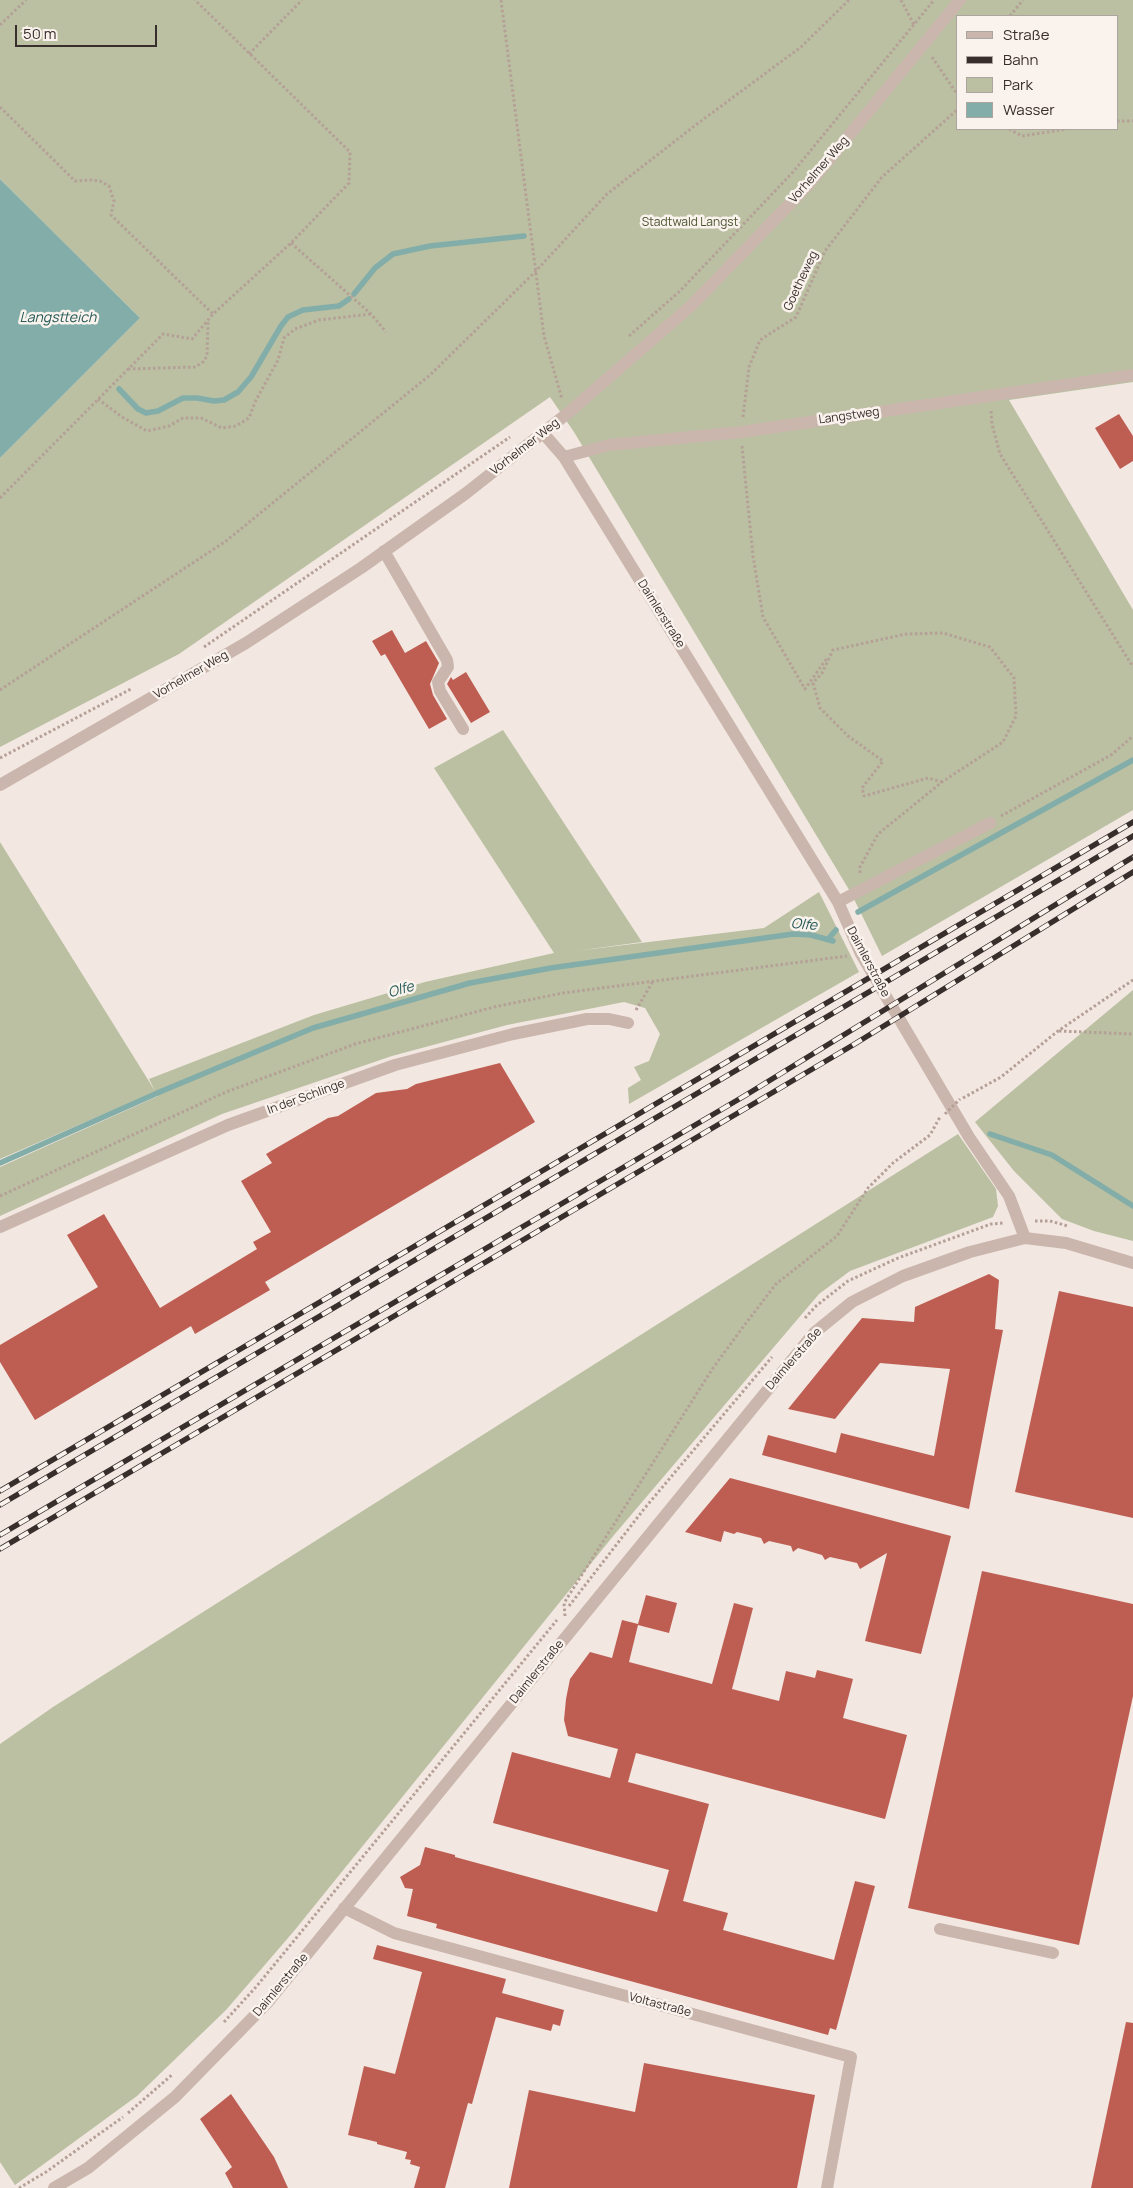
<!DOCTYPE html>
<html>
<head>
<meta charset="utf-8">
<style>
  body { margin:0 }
  #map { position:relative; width:1133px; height:2188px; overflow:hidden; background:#f2e7e1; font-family:Manrope,sans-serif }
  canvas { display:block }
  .legend { position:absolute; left:956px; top:15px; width:162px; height:115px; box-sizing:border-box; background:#f9f2ed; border:1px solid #aca49f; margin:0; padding:6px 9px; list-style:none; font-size:15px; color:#382e2b }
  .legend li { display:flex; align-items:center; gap:10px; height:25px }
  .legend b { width:25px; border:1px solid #aca49f }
  .scale { position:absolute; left:15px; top:25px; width:142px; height:22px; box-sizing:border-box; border:2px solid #382e2b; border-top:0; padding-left:6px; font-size:15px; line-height:18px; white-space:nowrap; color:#382e2b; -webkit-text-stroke:4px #f9f2ed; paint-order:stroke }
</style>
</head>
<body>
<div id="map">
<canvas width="1133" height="2188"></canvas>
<ul class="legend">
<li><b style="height:6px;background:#cab6ad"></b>Straße</li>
<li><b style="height:6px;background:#382e2b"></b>Bahn</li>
<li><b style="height:14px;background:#bac0a1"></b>Park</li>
<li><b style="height:14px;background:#82ada9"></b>Wasser</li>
</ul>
<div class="scale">50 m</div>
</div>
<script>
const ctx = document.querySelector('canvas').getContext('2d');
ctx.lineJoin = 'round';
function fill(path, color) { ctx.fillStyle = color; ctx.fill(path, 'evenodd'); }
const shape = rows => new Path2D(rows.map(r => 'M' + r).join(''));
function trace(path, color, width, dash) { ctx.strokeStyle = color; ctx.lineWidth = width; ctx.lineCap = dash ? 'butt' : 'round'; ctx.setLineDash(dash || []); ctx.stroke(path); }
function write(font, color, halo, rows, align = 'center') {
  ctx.font = font + ' Manrope,sans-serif'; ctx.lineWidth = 5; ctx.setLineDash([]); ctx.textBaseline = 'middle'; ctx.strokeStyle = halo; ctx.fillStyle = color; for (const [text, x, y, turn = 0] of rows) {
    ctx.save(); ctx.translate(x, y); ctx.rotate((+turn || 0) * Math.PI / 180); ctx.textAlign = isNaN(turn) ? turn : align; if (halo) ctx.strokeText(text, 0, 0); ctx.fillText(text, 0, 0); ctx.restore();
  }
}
const green = shape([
  [0,0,1133,0,1133,382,1009,400,1133,610,1133,810,882,956,851,893,574,432,550,397,179,654,0,747,0,458,140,318,0,179],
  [957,16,1117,16,1117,129,957,129],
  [503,730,642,942,575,951,764,928,819,892,859,972,629,1104,628,1088,641,1080,634,1067,649,1061,660,1034,645,1008,624,1002,507,1025,392,1056,222,1114,0,1216,0,1167,158,1096,155,1092,0,1159,0,842,155,1091,149,1079,314,1015,425,982,554,953,434,768],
  [1133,990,1133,1241,1094,1231,1062,1219,1014,1171,975,1122],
  [958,1134,996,1189,998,1206,993,1217,850,1271,819,1294,614,1535,294,1931,226,2010,137,2096,15,2185,0,2162,0,1744,53,1707]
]);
const water = shape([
  [0,179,140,318,0,458]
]);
const stream = shape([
  [354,294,375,268,393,254,430,246,524,236],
  [119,389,138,409,146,413,158,411,183,398,197,398,214,401,224,400,238,392,251,377,281,326,288,317,303,310,339,306,349,299],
  [858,912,1133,760],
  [829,938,836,930],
  [990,1134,1052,1155,1133,1206],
  [0,1163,162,1091,313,1028,470,983,551,968,793,934,811,935,833,941]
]);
const building = shape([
  [1119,414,1133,436,1133,461,1120,469,1095,428],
  [392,630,405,653,426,641,439,663,430,684,433,695,447,719,429,729,385,654,381,656,372,641],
  [466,672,490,712,471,723,447,684,451,677,453,680],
  [500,1063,535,1122,265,1282,270,1290,195,1334,191,1326,35,1420,0,1362,0,1345,98,1287,67,1235,104,1214,160,1308,257,1249,253,1242,271,1232,241,1181,272,1163,266,1154,328,1118,338,1116,376,1093,407,1089,416,1084],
  [989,1274,999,1280,995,1329,1003,1330,969,1509,762,1455,768,1435,836,1453,841,1433,934,1456,950,1369,880,1363,835,1419,788,1409,862,1318,914,1322,915,1307],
  [1059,1291,1133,1307,1133,1518,1015,1492],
  [730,1478,951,1536,921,1654,865,1641,887,1553,860,1569,857,1563,830,1557,825,1560,822,1555,798,1548,793,1552,791,1546,769,1541,764,1544,761,1538,737,1532,734,1534,724,1531,721,1542,685,1532],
  [982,1571,1133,1604,1133,1696,1079,1945,908,1908],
  [646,1595,677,1603,669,1633,638,1625,629,1662,712,1684,734,1603,753,1608,732,1689,779,1701,786,1671,815,1678,817,1670,853,1679,843,1718,907,1735,885,1819,636,1753,628,1782,709,1804,683,1901,728,1913,723,1930,834,1960,855,1881,875,1886,836,2030,830,2028,828,2035,436,1928,437,1924,407,1916,413,1889,405,1888,400,1877,420,1865,425,1847,455,1855,455,1857,657,1912,669,1870,493,1823,512,1752,610,1778,618,1749,568,1736,564,1720,566,1699,570,1679,590,1652,612,1658,622,1620,638,1624],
  [377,1945,506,1979,502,1993,564,2010,560,2026,553,2024,551,2031,496,2017,472,2104,468,2103,445,2188,414,2188,420,2167,410,2164,411,2160,405,2159,407,2152,377,2144,377,2142,348,2135,364,2066,395,2074,422,1972,373,1959],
  [1126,2022,1133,2023,1133,2188,1091,2188],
  [644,2063,815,2095,797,2188,509,2188,529,2090,635,2112],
  [231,2094,274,2157,288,2188,233,2188,225,2173,232,2167,200,2119]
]);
const path = shape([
  [501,0,544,336,562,399],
  [901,0,914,25],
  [1010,16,1023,0],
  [0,25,26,0],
  [249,54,302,0],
  [932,57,957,94],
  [0,107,75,181,91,180,100,181,109,186,114,201,111,215,213,314],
  [1117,121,1133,121],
  [1009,129,1022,136,1067,129],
  [291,243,371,314,386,332],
  [629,336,680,291,793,172,934,0],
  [128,369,195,367,203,362,207,356,208,321],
  [98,399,122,417,147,431,169,426,183,418,201,418,222,428,236,426,249,418,255,402,278,360,284,338,295,329,319,320,371,314],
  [991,411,992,424,1000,454,1133,667],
  [743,417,749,367,760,340,796,317,825,251,882,177,957,110],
  [742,446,753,556,763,617,805,689,827,658],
  [0,498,163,334,192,339,213,314,291,243,349,183,350,152,195,0],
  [204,647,510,437],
  [0,690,226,541,430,375,535,272,607,194,697,124,801,47,849,0],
  [0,758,131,689],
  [1001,816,1111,755,1133,736],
  [860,873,860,867,878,834,942,782,1003,742,1016,716,1014,678,990,647,943,633,906,634,833,650,822,673,813,683,820,708,848,736,883,761,862,788,864,796,928,778,942,782],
  [636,1010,653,981],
  [1059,1031,1133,1034],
  [963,1098,1001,1077,1058,1031,1133,980],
  [0,1196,226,1092,355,1044,494,1007,563,993,847,956],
  [1035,1221,1050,1221,1068,1226],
  [805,1318,816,1306,848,1281,898,1258,991,1224,1004,1223],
  [569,1606,644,1509,772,1357],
  [565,1616,564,1603,713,1368,743,1327,776,1284,837,1236,868,1188,893,1163,930,1135,940,1117],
  [224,2022,256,1987,557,1620],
  [128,2113,173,2074],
  [19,2188,46,2172,123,2117]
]);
const minor = shape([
  [543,433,564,457,838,902,861,954,969,1137,1009,1196,1025,1238],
  [564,457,609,445,741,432,1133,375],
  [384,551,447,660,448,667,438,682,440,691,463,729],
  [0,785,246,643,361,568,465,494,568,413,692,305,810,183,960,0],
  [838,902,990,823],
  [0,1227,228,1125,395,1065,513,1034,587,1019,609,1019,628,1023],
  [344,1908,394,1933,851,2057,827,2188],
  [940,1929,1053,1953],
  [54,2188,88,2168,175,2097,268,2002,814,1333,852,1302,903,1276,970,1252,1025,1238,1066,1243,1133,1263]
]);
const rail = shape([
  [0,1491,1133,822],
  [0,1505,1133,836],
  [0,1535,746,1095,1133,857],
  [0,1549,853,1045,1133,872]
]);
const pathBridge = shape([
  [945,1114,960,1099]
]);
const streetNames = [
  ["Vorhelmer Weg",819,170,-49],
  ["Goetheweg",801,281,-65],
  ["Langstweg",849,416,-8],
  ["Vorhelmer Weg",525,447,-38],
  ["Daimlerstraße",661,614,58],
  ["Vorhelmer Weg",191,675,-30],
  ["Daimlerstraße",868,962,62],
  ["In der Schlinge",306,1097,-20],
  ["Daimlerstraße",794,1359,-49],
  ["Daimlerstraße",537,1672,-51],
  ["Daimlerstraße",281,1985,-50],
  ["Voltastraße",660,2005,15]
];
const parkNames = [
  ["Stadtwald Langst",690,223]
];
const waterNames = [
  ["Langstteich",58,318],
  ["Olfe",804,925,5],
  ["Olfe",401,990,-16]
];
fill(green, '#bac0a1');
fill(water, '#82ada9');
trace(stream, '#82ada9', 5.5);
fill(building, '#be5e53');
trace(path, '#b5a097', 3, [2.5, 2.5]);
trace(minor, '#cab6ad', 12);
trace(rail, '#382e2b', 5.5);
trace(rail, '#f9f2ed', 4, [11]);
trace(pathBridge, '#b5a097', 3, [2.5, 2.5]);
write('12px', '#382e2b', '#f9f2ed', streetNames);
write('12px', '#4d5531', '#f9f2ed', parkNames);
write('italic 14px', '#235854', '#f9f2ed', waterNames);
</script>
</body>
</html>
